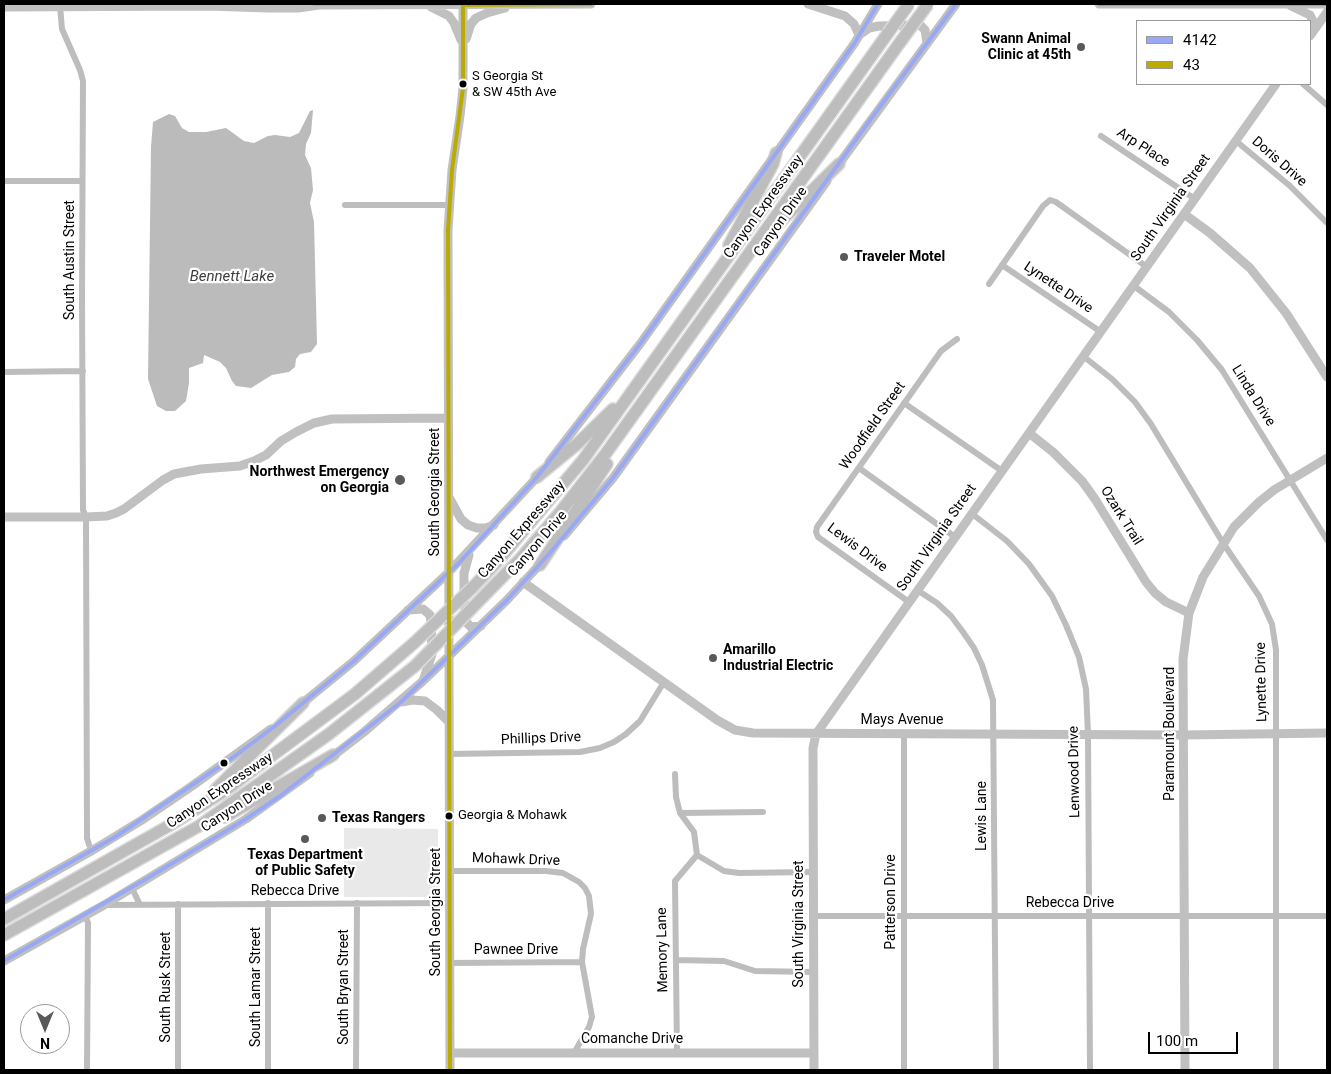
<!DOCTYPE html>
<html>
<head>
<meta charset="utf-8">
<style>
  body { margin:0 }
  #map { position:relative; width:1331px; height:1074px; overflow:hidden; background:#fff; font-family:Roboto,sans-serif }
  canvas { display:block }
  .frame { position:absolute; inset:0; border:5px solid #000; pointer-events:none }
  .legend { position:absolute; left:1136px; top:20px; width:175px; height:65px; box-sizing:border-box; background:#fff; border:1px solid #999; margin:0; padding:6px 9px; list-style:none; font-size:15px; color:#000 }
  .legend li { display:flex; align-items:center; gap:10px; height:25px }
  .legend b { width:25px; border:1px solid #999 }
  .north { position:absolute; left:20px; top:1004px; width:50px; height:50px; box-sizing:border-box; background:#fff; border:1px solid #999; border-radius:50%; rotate:180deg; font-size:14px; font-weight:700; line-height:20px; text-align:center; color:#000 }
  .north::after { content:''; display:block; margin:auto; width:18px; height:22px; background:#595959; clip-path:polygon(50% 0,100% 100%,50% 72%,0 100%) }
  .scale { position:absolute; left:1148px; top:1032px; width:90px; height:22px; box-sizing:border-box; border:2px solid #000; border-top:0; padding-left:6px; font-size:15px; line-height:18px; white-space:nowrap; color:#000; -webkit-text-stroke:4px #fff; paint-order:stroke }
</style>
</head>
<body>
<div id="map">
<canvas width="1331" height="1074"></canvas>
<div class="frame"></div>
<ul class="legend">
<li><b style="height:6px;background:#99a8f5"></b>4142</li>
<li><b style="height:6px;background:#bbab01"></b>43</li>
</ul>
<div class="north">N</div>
<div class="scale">100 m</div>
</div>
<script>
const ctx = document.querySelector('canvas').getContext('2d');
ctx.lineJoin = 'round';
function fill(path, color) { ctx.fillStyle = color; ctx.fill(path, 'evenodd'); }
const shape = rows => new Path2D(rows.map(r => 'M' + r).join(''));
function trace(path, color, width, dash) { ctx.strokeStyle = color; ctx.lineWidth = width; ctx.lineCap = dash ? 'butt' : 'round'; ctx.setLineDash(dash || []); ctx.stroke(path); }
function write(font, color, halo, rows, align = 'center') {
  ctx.font = font + ' Roboto,sans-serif'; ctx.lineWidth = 4.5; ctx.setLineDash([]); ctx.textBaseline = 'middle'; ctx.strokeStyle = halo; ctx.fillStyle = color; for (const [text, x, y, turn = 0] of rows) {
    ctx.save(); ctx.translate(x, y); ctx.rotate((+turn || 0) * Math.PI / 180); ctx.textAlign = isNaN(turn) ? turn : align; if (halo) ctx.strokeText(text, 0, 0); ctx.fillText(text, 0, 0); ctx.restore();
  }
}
const green = shape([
  [344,828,438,829,438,894,435,897,344,897]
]);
const water = shape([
  [313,110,311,133,306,144,305,155,311,168,313,190,310,203,314,222,317,344,311,352,300,354,296,359,295,367,289,372,272,375,251,388,236,386,232,381,226,368,220,362,204,355,203,363,189,368,189,383,186,401,175,411,166,411,157,406,148,379,151,147,153,122,169,114,175,116,182,128,189,132,206,132,226,128,244,141,254,143,268,136,275,135,290,137,299,133,310,111]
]);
const street = shape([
  [60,6,62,29,80,70,83,81,82,296,83,510,86,517,87,838,89,845,93,850],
  [1303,84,1327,105],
  [1101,136,1195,199],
  [1236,141,1290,186,1327,223],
  [4,181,82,181],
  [345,205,449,205],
  [1002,265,1101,332],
  [989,284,1043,206,1050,200,1056,202,1147,267],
  [1134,286,1169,312,1197,340,1222,370,1327,540],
  [1083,356,1112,379,1135,402,1151,424,1223,543,1259,596,1272,624,1276,650,1276,1070],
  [4,372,83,371],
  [904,403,1002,471],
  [859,468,955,537],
  [971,513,1007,541,1029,564,1052,596,1066,625,1079,657,1086,689,1088,734,1090,1070],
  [917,590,937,603,951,616,963,632,974,648,982,665,993,700,996,1070],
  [909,602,818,537,816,532,817,527,941,351,957,339],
  [904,733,904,1070],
  [449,754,580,752,600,748,614,742,626,734,640,721,664,682],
  [675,774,676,797,680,813,694,832,697,855],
  [680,813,763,812],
  [449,871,546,871,563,873,579,882,585,888,589,896,591,914,583,949,582,962,592,1017,589,1027,574,1053],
  [132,888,140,905],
  [268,903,268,1070],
  [178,904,178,1070],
  [105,905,449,903],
  [85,915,88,923,87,1070],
  [813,916,1327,916],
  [676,960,724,961,755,971,813,972],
  [449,963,582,962],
  [677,1053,675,881,697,855,724,871,739,873,813,872],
  [356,1070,357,903]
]);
const secondary = shape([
  [808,4,845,16,854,24,859,35,869,28,879,26,920,25,925,30,927,43],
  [1099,4,1327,4],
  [1291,6,1310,15,1313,21,1313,31],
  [4,7,208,6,268,8,298,8,319,5,591,4],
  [431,7,449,16,454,23,461,40],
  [1310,36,1327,12],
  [466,39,471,24,476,18,487,13,505,8],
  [836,168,956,4],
  [1184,214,1210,233,1250,268,1286,313,1327,377],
  [1029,433,1053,452,1082,481,1095,499,1146,582,1155,593,1166,602,1189,613],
  [549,462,640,344,854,44,878,4],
  [450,499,461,519,468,525,477,528,486,528,494,525],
  [4,517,86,517,107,516,116,513,124,509,163,480,174,474,201,469,240,466,254,461,266,455,281,441,296,432,314,423,332,419,448,418],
  [564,536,613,478,827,181],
  [469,555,464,573,464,602,467,623,471,627,481,626],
  [523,582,717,720,735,730,753,733,1183,735,1327,733],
  [408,610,423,609,430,615,431,622,432,654,423,681],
  [401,702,413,700,425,701,437,710,449,722],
  [299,706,354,661,448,573,541,473],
  [329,759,364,732,423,681,507,600,543,561],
  [4,900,93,850,142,820,192,786,271,729],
  [4,961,104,905,246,819,310,773],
  [450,1053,814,1053],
  [450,1070,448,230,452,170,460,116,463,88,463,4],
  [814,1070,813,748,816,734,1276,84],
  [1185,1070,1183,659,1189,613,1203,577,1234,527,1259,502,1274,490,1327,458]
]);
const highway = shape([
  [773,229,839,164],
  [729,245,773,164,776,153],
  [537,477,576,445,613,409],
  [540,565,607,464],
  [472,588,497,562,583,460,888,33],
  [473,607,520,559,561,511,604,456,901,41],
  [215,790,303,703],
  [225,817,333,755],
  [4,919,172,824,226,790,355,694,414,643],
  [4,935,199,826,329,734,415,666]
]);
const highwayBridge = shape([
  [888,33,909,4],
  [901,41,928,4],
  [414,643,472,588],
  [415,666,473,607]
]);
const bus1 = shape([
  [314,4,463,4],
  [4,900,115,837,232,758,275,726,354,661,459,563,537,477,640,344,854,44,878,4],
  [4,961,151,876,246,819,280,796,401,702,507,600,549,554,613,478,865,127,956,4]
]);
const bus2 = shape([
  [1099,4,1327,4],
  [450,1070,448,230,452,170,463,88,463,5,591,4]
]);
const markers = [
  [1081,47,5,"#595959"],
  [463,84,4.5,"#000"],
  [844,257,5,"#595959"],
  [400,480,6,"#595959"],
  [713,658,5,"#595959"],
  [224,763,4.5,"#000"],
  [449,816,4.5,"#000"],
  [322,818,5,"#595959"],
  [305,839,5,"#595959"]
];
const busNames = [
  ["S Georgia St",472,77],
  ["& SW 45th Ave",472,93],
  ["Georgia & Mohawk",458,816]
];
const poiNames = [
  ["Swann Animal",1071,39,"right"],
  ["Clinic at 45th",1071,55,"right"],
  ["Traveler Motel",854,257],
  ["Northwest Emergency",389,472,"right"],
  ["on Georgia",389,488,"right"],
  ["Amarillo",723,650],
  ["Industrial Electric",723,666],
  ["Texas Rangers",332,818],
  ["Texas Department",305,855,"center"],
  ["of Public Safety",305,871,"center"]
];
const streetNames = [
  ["Arp Place",1143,148,33],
  ["Doris Drive",1279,162,41],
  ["Canyon Expressway",764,207,-54],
  ["South Virginia Street",1171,208,-55],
  ["Canyon Drive",781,222,-55],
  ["South Austin Street",70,260,-90],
  ["Lynette Drive",1058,288,34],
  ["Linda Drive",1253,396,58],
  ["Woodfield Street",873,426,-55],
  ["South Georgia Street",435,492,-90],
  ["Ozark Trail",1121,516,58],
  ["Canyon Expressway",522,530,-49],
  ["South Virginia Street",937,538,-55],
  ["Canyon Drive",538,544,-49],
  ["Lewis Drive",857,548,37],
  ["Lynette Drive",1262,682,-91],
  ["Mays Avenue",902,720],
  ["Paramount Boulevard",1170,734,-90],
  ["Phillips Drive",541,739,-2],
  ["Lenwood Drive",1075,772,-91],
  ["Canyon Expressway",220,791,-34],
  ["Canyon Drive",237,807,-33],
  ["Lewis Lane",982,816,-90],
  ["Mohawk Drive",516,860,2],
  ["Rebecca Drive",295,891],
  ["Patterson Drive",891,902,-90],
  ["Rebecca Drive",1070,903],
  ["South Georgia Street",436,912,-90],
  ["South Virginia Street",799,924,-90],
  ["Pawnee Drive",516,950],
  ["Memory Lane",663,950,-91],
  ["South Rusk Street",166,987,-90],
  ["South Lamar Street",256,987,-90],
  ["South Bryan Street",344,987,-90],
  ["Comanche Drive",632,1039]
];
const waterNames = [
  ["Bennett Lake",232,277]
];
fill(green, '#e9e9e9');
fill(water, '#bbb');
trace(highway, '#dbdbdb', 14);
trace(street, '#bdbdbd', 6);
trace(secondary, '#c0c0c0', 9);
trace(highway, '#bdbdbd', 11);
trace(highwayBridge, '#dbdbdb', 14, []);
trace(highwayBridge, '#bdbdbd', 11);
trace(bus1, '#99a8f5', 4);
trace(bus2, '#bbab01', 4);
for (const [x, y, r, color] of markers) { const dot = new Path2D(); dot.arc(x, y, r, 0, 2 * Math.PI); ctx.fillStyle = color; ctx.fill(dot); trace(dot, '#fff', 2); }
write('13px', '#000', '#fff', busNames, 'left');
write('bold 14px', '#000', '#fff', poiNames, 'left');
write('14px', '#000', '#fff', streetNames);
write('italic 15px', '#3f3f3f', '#fff', waterNames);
</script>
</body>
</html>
